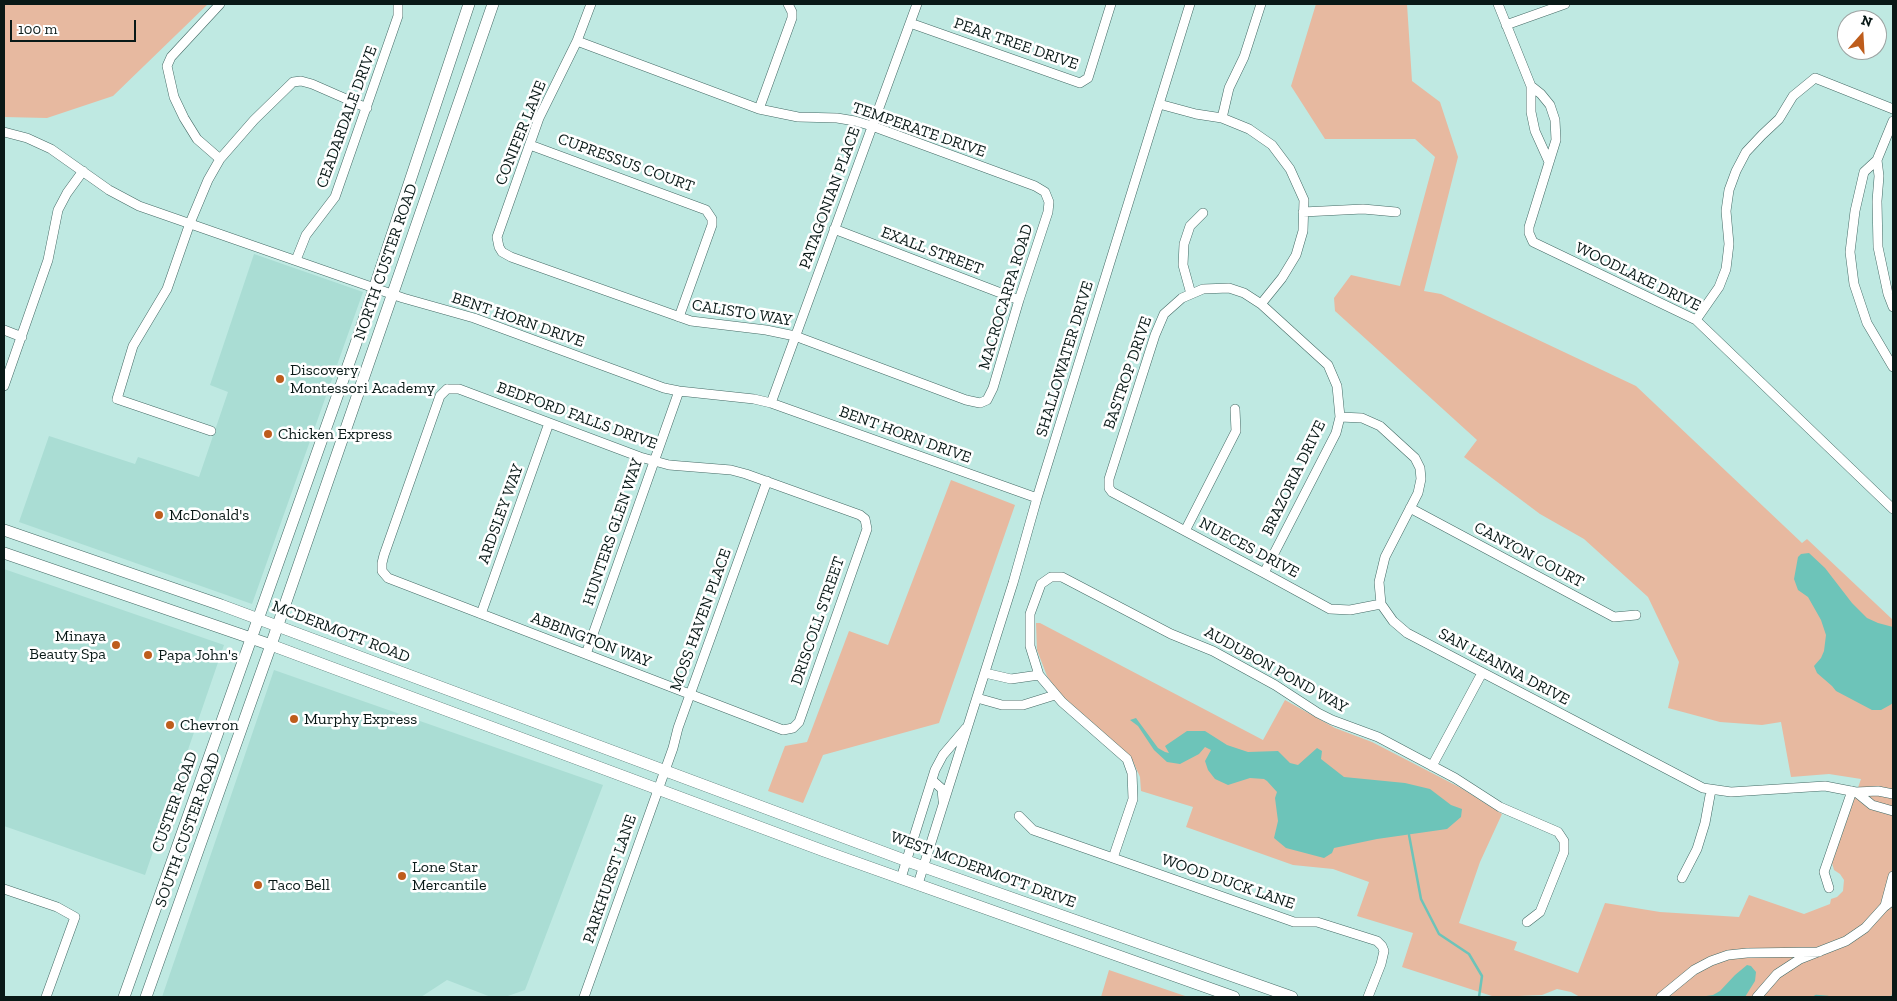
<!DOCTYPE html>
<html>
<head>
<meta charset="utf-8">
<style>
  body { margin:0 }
  #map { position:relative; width:1897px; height:1001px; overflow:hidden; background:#bfe9e2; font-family:"Zilla Slab",serif }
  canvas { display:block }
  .frame { position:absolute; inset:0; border:5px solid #091917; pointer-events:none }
  .north { position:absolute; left:1837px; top:10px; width:50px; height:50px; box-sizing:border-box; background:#fff; border:1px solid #9da3a2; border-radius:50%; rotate:19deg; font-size:14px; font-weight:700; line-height:20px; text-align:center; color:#091917 }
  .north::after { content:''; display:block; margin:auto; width:18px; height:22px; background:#be5d1c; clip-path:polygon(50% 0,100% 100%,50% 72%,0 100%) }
  .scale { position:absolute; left:10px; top:20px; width:126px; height:22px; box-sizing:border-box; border:2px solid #091917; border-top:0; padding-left:6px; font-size:15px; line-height:18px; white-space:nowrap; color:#091917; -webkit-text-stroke:4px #fff; paint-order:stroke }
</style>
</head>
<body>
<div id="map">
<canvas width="1897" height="1001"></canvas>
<div class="frame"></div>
<div class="north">N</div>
<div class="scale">100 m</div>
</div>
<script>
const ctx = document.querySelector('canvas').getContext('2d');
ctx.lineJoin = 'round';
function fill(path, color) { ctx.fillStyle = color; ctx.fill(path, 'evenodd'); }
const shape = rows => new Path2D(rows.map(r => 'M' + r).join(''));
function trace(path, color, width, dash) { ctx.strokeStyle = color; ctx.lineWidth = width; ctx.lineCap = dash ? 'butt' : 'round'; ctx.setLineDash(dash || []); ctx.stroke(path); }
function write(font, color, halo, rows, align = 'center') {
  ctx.font = font + ' "Zilla Slab",serif'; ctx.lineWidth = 5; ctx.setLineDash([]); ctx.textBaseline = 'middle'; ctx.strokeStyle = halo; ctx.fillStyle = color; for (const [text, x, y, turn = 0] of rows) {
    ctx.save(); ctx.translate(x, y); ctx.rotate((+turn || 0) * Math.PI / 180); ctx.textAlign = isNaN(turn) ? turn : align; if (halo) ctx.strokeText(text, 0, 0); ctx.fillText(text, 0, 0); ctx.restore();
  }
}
const built = shape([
  [254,254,363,292,252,604,19,522,49,436,135,464,138,457,199,477,228,392,210,385],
  [4,569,224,645,145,875,4,826],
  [274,670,603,785,525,990,505,997,491,997,447,980,421,997,162,997]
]);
const green = shape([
  [4,4,208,4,113,96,47,118,4,117],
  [1316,4,1407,4,1412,81,1440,102,1458,157,1424,291,1441,294,1636,386,1802,543,1807,539,1893,620,1893,997,1580,997,1571,992,1557,989,1542,995,1495,997,1402,967,1413,933,1357,916,1369,882,1333,869,1293,865,1186,827,1193,807,1141,791,1140,777,1131,757,1059,693,1047,676,1037,650,1036,623,1040,623,1263,740,1285,700,1335,728,1372,742,1461,788,1502,814,1480,862,1459,923,1517,942,1514,950,1578,973,1605,903,1660,912,1739,917,1749,895,1804,914,1830,904,1831,899,1837,897,1843,891,1844,880,1840,874,1834,870,1832,863,1861,779,1829,774,1791,777,1781,722,1762,725,1720,722,1668,708,1679,662,1648,597,1584,539,1540,514,1464,457,1477,440,1335,311,1334,298,1351,275,1400,286,1435,157,1415,139,1325,139,1291,86],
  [951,480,1015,505,939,723,823,755,803,803,768,791,785,746,807,742,849,631,888,645],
  [1109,970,1188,997,1101,997]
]);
const water = shape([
  [1809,553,1825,568,1852,603,1867,618,1878,623,1893,627,1893,703,1890,705,1881,710,1872,710,1836,691,1832,686,1817,673,1814,666,1821,658,1824,651,1826,635,1821,620,1808,597,1798,590,1794,579,1798,557,1801,554],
  [1136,718,1158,748,1165,752,1169,753,1165,746,1187,731,1205,731,1227,745,1248,752,1278,751,1290,763,1298,765,1317,748,1322,751,1321,759,1344,777,1405,783,1430,789,1451,805,1462,809,1461,817,1447,829,1377,839,1334,848,1332,853,1324,858,1286,848,1274,838,1278,821,1275,798,1277,792,1267,781,1264,779,1250,778,1228,785,1215,779,1208,770,1205,761,1211,750,1205,747,1199,754,1180,764,1167,762,1154,750,1138,726,1130,720],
  [1747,965,1751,966,1756,972,1755,981,1745,997,1699,997,1713,995,1720,991,1735,975]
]);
const stream = shape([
  [1409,835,1421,899,1439,934,1469,954,1482,976,1479,997],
  [1814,997,1816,996,1828,997],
  [1892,997,1893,995]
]);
const minor = shape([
  [220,4,171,57,167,66,174,97,184,118,197,139,220,159],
  [1498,4,1531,86,1531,112,1535,131,1549,162],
  [910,23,1080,83,1088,78,1111,4],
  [1506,25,1565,4],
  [577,41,759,109,798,117,837,118,855,121,872,126,1035,186,1045,192,1049,202,1048,212,1019,300,993,388,987,400,980,403,966,400,795,336,766,330,691,321,511,257,502,252,499,247,497,237,539,118,577,41,591,4],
  [1531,86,1541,94,1550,105,1555,120,1556,140,1529,227,1529,233,1533,242,1696,320,1893,509],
  [1159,104,1196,114,1222,118,1249,129,1272,145,1290,169,1304,200,1303,231,1296,255,1282,278,1261,304],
  [759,109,792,18,792,12,788,4],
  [1222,118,1229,88,1244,57,1261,4],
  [1893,121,1877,160,1864,172,1855,211,1850,252,1854,284,1867,323,1893,367],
  [4,132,27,138,51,149,109,190,139,206,403,298,474,318,664,388,679,391,754,399,771,403,1037,498],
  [530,145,706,210,712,219,712,225,679,317],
  [1877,160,1879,176,1877,201,1878,247,1888,294,1893,307],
  [1303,212,1363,209,1396,212],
  [834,229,1019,300],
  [296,260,306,235,335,197,398,16,398,4],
  [1191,294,1183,265,1184,244,1190,226,1203,213],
  [1696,320,1719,287,1726,269,1729,244,1726,211,1729,190,1736,171,1746,152,1762,135,1779,119,1793,96,1815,78,1893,109],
  [4,330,22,337],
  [4,386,48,260,58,210,67,193,83,171],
  [447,389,459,389,640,457,669,465,731,470,746,474,860,515,865,519,867,529,799,722,793,728,783,730,388,578,382,571,382,563,384,555,440,396,447,389],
  [771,403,917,4],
  [1340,417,1362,418,1380,426,1415,458,1420,468,1421,479,1418,493,1385,557,1379,582,1381,604,1393,621,1407,633,1703,788,1731,792,1825,786,1856,792,1878,791,1893,794],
  [211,431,117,399,133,346,167,289,190,223,208,180,220,159,254,120,293,82,301,81,312,84,367,108],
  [1410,508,1614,617,1636,615],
  [1185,531,1236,431,1235,409],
  [1264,573,1336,433,1340,417,1337,386,1328,365,1261,304,1244,293,1229,288,1203,289,1182,298,1164,314,1155,335,1109,479,1109,488,1112,492,1185,531,1264,573,1330,609,1350,610,1381,604],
  [481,614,549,423],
  [586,654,679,391],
  [985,673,1011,679,1039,675],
  [977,698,1002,705,1023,705,1055,695],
  [1432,766,1482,673],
  [932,780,942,789,943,800],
  [1856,792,1872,805,1893,811],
  [1019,816,1033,830,1113,858,1294,922,1317,922,1377,941,1382,946,1384,951,1381,964,1368,997],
  [1113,858,1133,799,1132,773,1127,759,1062,702,1039,675,1030,646,1030,614,1041,584,1051,577,1062,577,1171,634,1213,651,1275,685,1318,713,1332,720,1378,737,1455,778,1500,807,1558,832,1564,841,1564,852,1540,912,1527,922],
  [901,878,935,770,943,755,966,728],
  [1682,878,1697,849,1705,823,1711,790],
  [918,884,1013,583,1037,498,1190,4],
  [1829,888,1824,872,1852,791],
  [4,889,57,907,75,917,46,997],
  [1885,906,1893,876],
  [584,997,673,748,678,728,767,481],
  [1661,997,1694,970,1711,961,1728,955,1747,953,1819,952],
  [1757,997,1777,974,1800,959,1846,941,1865,928,1884,907,1893,900]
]);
const major = shape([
  [4,530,221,605,907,861,1292,997],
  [4,553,271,645,824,851,1234,997],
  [124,997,355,346,469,4],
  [146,997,271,645,493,4]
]);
const markers = [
  [280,379,5,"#be5d1c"],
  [268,434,5,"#be5d1c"],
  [159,515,5,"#be5d1c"],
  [116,645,5,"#be5d1c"],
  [148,655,5,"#be5d1c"],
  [294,719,5,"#be5d1c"],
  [170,725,5,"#be5d1c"],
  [402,876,5,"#be5d1c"],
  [258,885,5,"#be5d1c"]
];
const streetNames = [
  ["PEAR TREE DRIVE",1016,44,19],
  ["CEADARDALE DRIVE",347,117,-70],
  ["TEMPERATE DRIVE",919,130,19],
  ["CONIFER LANE",521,133,-68],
  ["CUPRESSUS COURT",626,163,20],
  ["PATAGONIAN PLACE",830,198,-70],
  ["EXALL STREET",932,251,21],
  ["NORTH CUSTER ROAD",386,262,-71],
  ["WOODLAKE DRIVE",1638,277,26],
  ["MACROCARPA ROAD",1006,297,-73],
  ["CALISTO WAY",742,313,9],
  ["BENT HORN DRIVE",518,320,19],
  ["SHALLOWATER DRIVE",1065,359,-73],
  ["BASTROP DRIVE",1128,373,-71],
  ["BEDFORD FALLS DRIVE",577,416,20],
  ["BENT HORN DRIVE",905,435,20],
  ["BRAZORIA DRIVE",1294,478,-64],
  ["ARDSLEY WAY",501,514,-70],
  ["HUNTERS GLEN WAY",613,532,-71],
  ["NUECES DRIVE",1249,548,28],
  ["CANYON COURT",1529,555,28],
  ["MOSS HAVEN PLACE",701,620,-70],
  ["DRISCOLL STREET",818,621,-71],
  ["MCDERMOTT ROAD",341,632,21],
  ["ABBINGTON WAY",591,640,21],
  ["SAN LEANNA DRIVE",1504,667,28],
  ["AUDUBON POND WAY",1276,670,29],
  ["CUSTER ROAD",175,802,-70],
  ["SOUTH CUSTER ROAD",188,830,-70],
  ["WEST MCDERMOTT DRIVE",983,870,20],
  ["PARKHURST LANE",610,879,-71],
  ["WOOD DUCK LANE",1228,882,19]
];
const poiNames = [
  ["Discovery",290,370],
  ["Montessori Academy",290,388],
  ["Chicken Express",278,434],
  ["McDonald's",169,515],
  ["Minaya",106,636,"right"],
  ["Beauty Spa",106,654,"right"],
  ["Papa John's",158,655],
  ["Murphy Express",304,719],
  ["Chevron",180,725],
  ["Lone Star",412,867],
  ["Mercantile",412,885],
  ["Taco Bell",268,885]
];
fill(built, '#aaddd4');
fill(green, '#e7b9a0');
fill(water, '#6dc4b9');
trace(stream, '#6dc4b9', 2.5);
trace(minor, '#446a65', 10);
trace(major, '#446a65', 12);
trace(minor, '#fff', 9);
trace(major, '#fff', 11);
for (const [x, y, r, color] of markers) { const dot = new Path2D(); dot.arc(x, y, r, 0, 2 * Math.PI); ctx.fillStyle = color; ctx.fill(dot); trace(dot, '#fff', 2); }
write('16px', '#091917', '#fff', streetNames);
write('16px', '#091917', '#fff', poiNames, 'left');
</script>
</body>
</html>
